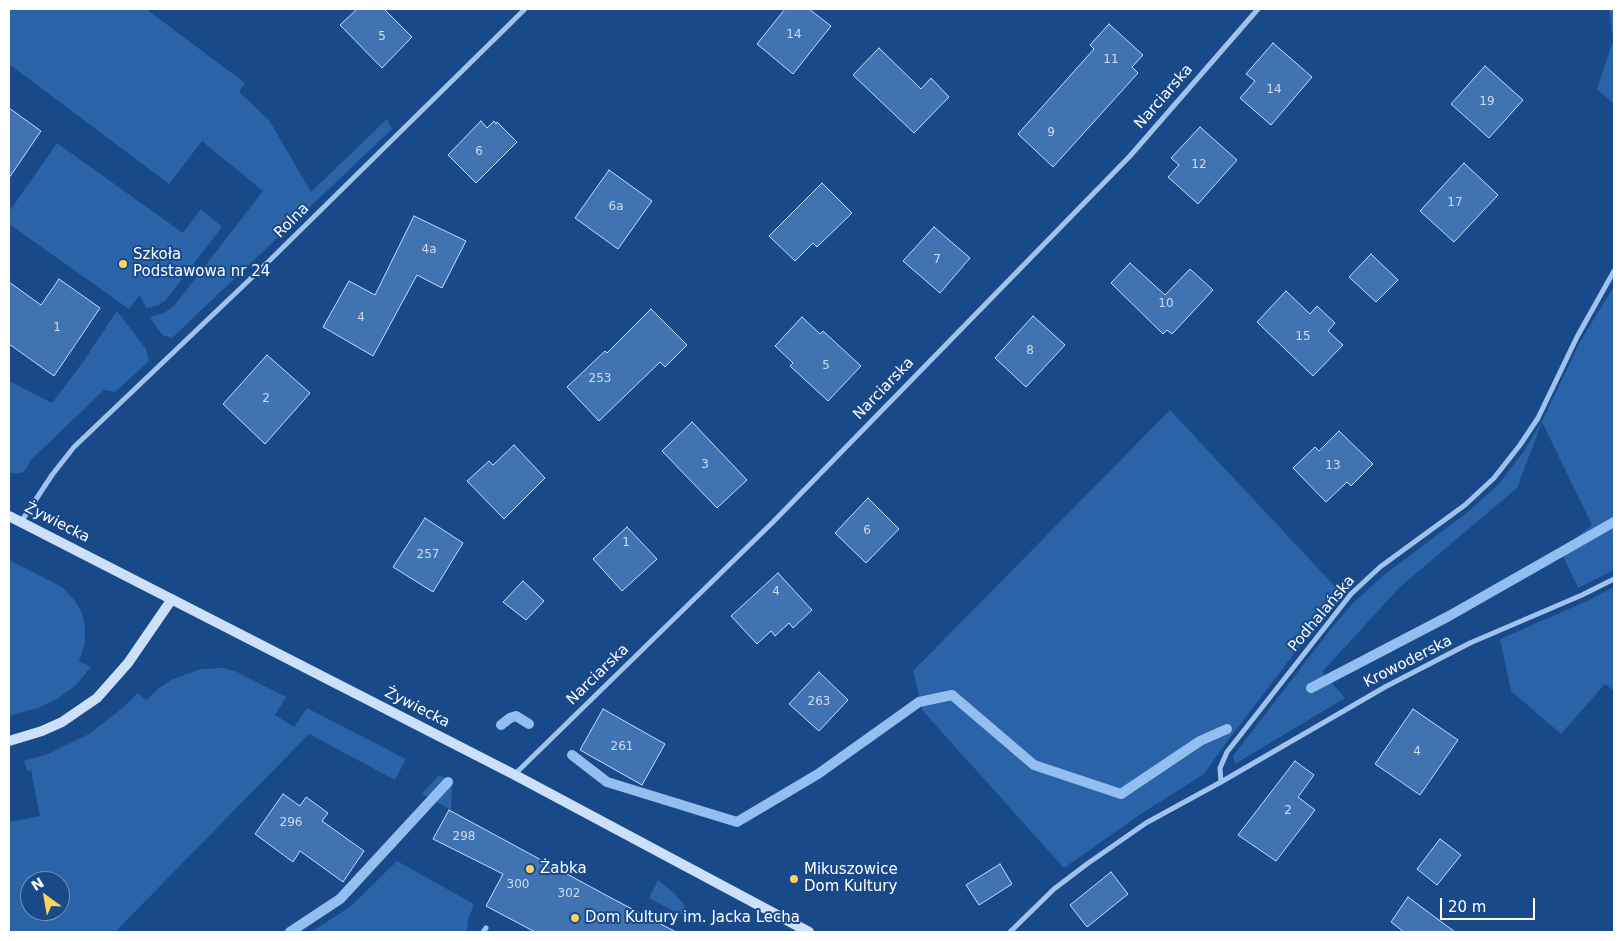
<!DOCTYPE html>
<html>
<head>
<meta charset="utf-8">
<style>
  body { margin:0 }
  #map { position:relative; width:1623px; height:941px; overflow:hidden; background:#184989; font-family:"DejaVu Sans",sans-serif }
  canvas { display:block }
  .frame { position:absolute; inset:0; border:10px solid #fff; pointer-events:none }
  .north { position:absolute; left:20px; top:871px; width:50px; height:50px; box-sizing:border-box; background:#184989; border:1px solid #7492b8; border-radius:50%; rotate:328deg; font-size:14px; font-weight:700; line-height:20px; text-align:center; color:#fff }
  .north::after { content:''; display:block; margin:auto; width:18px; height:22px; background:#ffd15d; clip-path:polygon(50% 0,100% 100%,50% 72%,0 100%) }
  .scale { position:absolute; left:1440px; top:898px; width:95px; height:22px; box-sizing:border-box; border:2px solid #fff; border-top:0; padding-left:6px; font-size:15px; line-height:18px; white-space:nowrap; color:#fff; -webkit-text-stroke:4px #184989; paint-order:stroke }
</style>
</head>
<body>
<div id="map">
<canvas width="1623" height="941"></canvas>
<div class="frame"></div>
<div class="north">N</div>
<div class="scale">20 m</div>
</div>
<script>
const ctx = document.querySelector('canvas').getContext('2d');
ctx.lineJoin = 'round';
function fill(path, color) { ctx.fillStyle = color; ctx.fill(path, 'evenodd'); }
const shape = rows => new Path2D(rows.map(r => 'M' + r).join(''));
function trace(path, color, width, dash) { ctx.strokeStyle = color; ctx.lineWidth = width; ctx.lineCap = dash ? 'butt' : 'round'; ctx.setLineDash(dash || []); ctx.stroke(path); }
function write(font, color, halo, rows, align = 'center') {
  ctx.font = font + ' "DejaVu Sans",sans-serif'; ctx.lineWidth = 4; ctx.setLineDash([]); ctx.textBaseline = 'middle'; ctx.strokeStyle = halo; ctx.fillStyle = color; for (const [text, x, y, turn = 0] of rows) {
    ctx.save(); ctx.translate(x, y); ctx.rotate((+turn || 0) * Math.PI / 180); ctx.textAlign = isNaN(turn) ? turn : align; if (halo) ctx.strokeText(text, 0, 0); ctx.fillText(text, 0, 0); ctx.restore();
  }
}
const green = shape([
  [9,9,146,9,245,83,239,92,269,120,311,192,387,119,392,129,172,338,162,335,150,317,164,313,174,306,263,191,202,141,169,184,9,64],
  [1609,9,1614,9,1614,104,1597,89,1613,41],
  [57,143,183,233,201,209,222,227,165,301,157,306,146,308,140,295,129,309,9,224,9,212],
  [1614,286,1614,570,1578,588,1560,550,1592,525,1542,422,1517,488,1400,587,1322,672,1345,698,1235,764,1233,756,1330,630,1353,603,1384,575,1469,511,1498,485,1524,451,1542,421,1580,342],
  [117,311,146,349,149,361,115,392,104,390,31,460,26,469,21,473,9,473,9,381,52,403,83,362],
  [1170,410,1342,594,1316,625,1220,751,1204,774,1144,812,1064,868,923,711,913,671],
  [9,560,62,587,75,601,82,613,85,628,85,643,79,661,91,667,76,685,57,699,38,708,9,716],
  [1614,587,1614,691,1605,684,1561,734,1511,691,1500,639,1585,602],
  [223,668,237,672,286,697,275,715,294,727,307,708,406,759,395,780,309,734,115,932,9,932,9,822,40,816,31,770,27,771,24,761,48,754,89,734,120,710,138,693,146,700,159,688,173,679,201,669],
  [30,881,60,881,60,911,30,911],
  [439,775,452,782,451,810,422,794],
  [397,861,474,904,468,920,467,932,311,932,350,907],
  [658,880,673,892,682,902,688,915,685,917,649,898]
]);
const stream = shape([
  [1311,688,1449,616,1614,522],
  [501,725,510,718,516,716,529,724],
  [572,755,607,782,737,822,818,774,919,702,952,695,1034,765,1121,794,1200,741,1227,729],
  [290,932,340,899,448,782]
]);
const building = shape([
  [357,9,384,9,412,37,382,68,340,25,357,9],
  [785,9,809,9,831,26,793,74,757,44,785,9],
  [1109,24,1143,55,1132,67,1138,73,1053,167,1018,134,1094,49,1090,45,1109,24],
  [1273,43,1312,77,1271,125,1240,98,1255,81,1246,74,1273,43],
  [879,48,921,89,931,78,949,97,914,133,853,75,879,48],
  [1485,66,1523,100,1489,138,1451,104,1485,66],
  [9,108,41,131,9,178,9,108],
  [481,121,487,128,494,121,496,124,497,122,517,142,476,183,448,155,481,121],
  [1200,127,1237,160,1198,204,1168,177,1179,165,1171,158,1200,127],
  [1464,163,1498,195,1454,242,1420,211,1464,163],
  [609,170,652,201,618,249,575,218,609,170],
  [822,183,852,213,817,247,813,243,795,261,769,236,822,183],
  [414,216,466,241,442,288,417,275,373,356,323,327,349,281,375,295,414,216],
  [934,227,970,258,940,293,903,261,934,227],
  [1371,254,1398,280,1376,302,1349,277,1371,254],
  [1130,263,1165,295,1190,269,1213,290,1172,334,1167,330,1163,334,1111,283,1130,263],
  [59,279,100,308,54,376,9,344,9,282,41,305,59,279],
  [1286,291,1310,314,1317,306,1335,323,1328,331,1343,345,1313,376,1257,322,1286,291],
  [651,309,687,345,665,367,660,362,599,421,567,387,605,351,607,353,651,309],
  [1033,316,1065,345,1026,387,995,358,1033,316],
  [802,317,820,334,823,331,861,366,828,401,790,366,793,363,775,346,802,317],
  [267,355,310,393,265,444,223,404,267,355],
  [692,422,747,480,717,508,662,451,692,422],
  [1339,431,1373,464,1351,486,1347,482,1326,502,1293,468,1315,447,1319,451,1339,431],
  [514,445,545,478,504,519,467,481,489,461,493,465,514,445],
  [868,498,899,529,866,563,835,533,868,498],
  [425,518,463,543,433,592,393,567,425,518],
  [627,527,657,559,622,591,593,559,627,527],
  [778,573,812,610,793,628,789,623,775,636,771,631,757,644,731,616,778,573],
  [523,581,544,601,526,620,503,602,523,581],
  [819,672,848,700,819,731,789,704,819,672],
  [603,709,665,744,642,785,580,750,603,709],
  [1413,709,1458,740,1420,795,1375,764,1413,709],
  [1295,761,1314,775,1298,797,1315,810,1276,861,1238,835,1295,761],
  [283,794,300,806,306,797,328,813,322,821,364,851,343,882,300,851,293,862,255,834,283,794],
  [449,810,615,900,676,932,535,932,486,906,503,874,433,839,449,810],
  [1440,839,1461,855,1437,885,1417,869,1440,839],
  [1000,864,1012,884,979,905,966,885,1000,864],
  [1111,872,1128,894,1087,927,1070,905,1111,872],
  [1408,897,1455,932,1404,932,1391,922,1408,897]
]);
const street = shape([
  [21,522,52,475,74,447,265,265,525,9],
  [515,774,773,522,1130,156,1258,9],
  [1221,782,1385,687,1470,643,1582,595,1614,579],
  [483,932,486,928],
  [1010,932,1054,889,1087,864,1146,823,1221,782,1220,768,1227,752,1351,594,1380,567,1465,505,1494,478,1520,445,1538,418,1577,337,1614,271]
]);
const secondary = shape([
  [9,516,515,775,809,932],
  [9,741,42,731,62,722,97,698,128,663,172,599]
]);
const markers = [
  [123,264,5,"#ffd15d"],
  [530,869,5,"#ffd15d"],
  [794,879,5,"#ffd15d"],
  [575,918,5,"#ffd15d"]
];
const numberNames = [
  ["14",794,35],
  ["5",382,37],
  ["11",1111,60],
  ["14",1274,90],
  ["19",1487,102],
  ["9",1051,133],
  ["6",479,152],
  ["12",1199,165],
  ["17",1455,203],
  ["6a",616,207],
  ["4a",429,250],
  ["7",937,260],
  ["10",1166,304],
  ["4",361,318],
  ["1",57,328],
  ["15",1303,337],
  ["8",1030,351],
  ["5",826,366],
  ["253",600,379],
  ["2",266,399],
  ["3",705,465],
  ["13",1333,466],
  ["6",867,531],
  ["1",626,543],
  ["257",428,555],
  ["4",776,592],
  ["263",819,702],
  ["261",622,747],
  ["4",1417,752],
  ["2",1288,811],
  ["296",291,823],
  ["298",464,837],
  ["300",518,885],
  ["302",569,894]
];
const streetNames = [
  ["Narciarska",1164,97,-49],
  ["Rolna",292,221,-45],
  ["Narciarska",884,389,-46],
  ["Żywiecka",57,523,27],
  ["Podhalańska",1322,614,-50],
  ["Krowoderska",1408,662,-27],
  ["Narciarska",598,675,-44],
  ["Żywiecka",417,708,27]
];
const poiNames = [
  ["Szkoła",133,255],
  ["Podstawowa nr 24",133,272],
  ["Żabka",540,869],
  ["Mikuszowice",804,870],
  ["Dom Kultury",804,887],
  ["Dom Kultury im. Jacka Lecha",585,918]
];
fill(green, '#2a63a8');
trace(stream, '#93bef0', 10);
fill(building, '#4073b2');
trace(building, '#c6ddfa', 1);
trace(street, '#a0c3ee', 5);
trace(secondary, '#cde0fa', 10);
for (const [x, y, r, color] of markers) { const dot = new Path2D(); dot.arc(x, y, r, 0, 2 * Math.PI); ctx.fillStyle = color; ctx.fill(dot); trace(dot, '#184989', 2); }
write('12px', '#cfdcec', null, numberNames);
write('15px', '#fff', '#184989', streetNames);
write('15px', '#fff', '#184989', poiNames, 'left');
</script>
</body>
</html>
